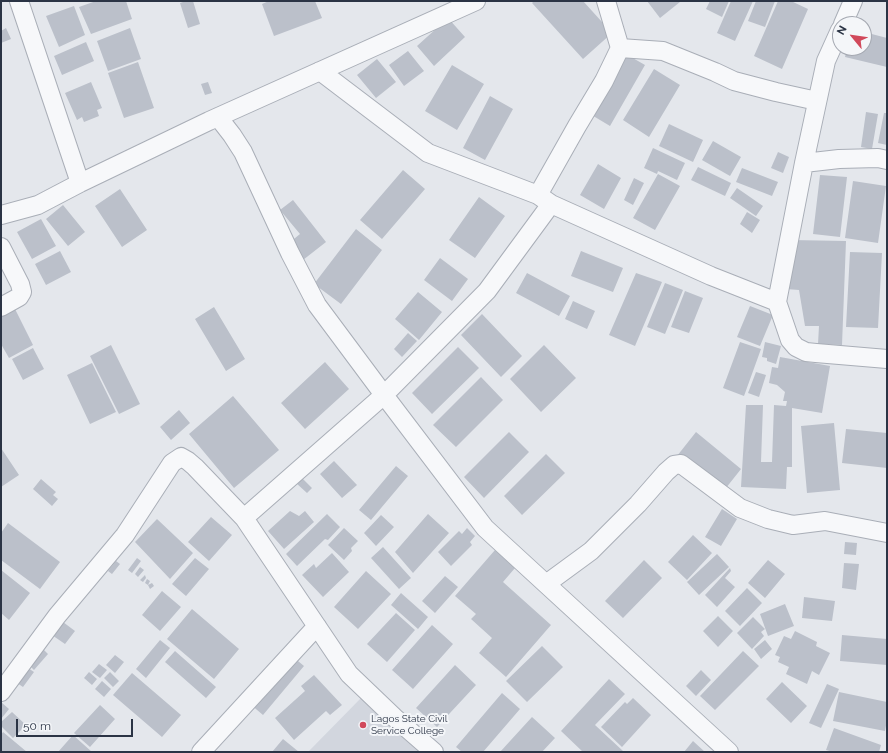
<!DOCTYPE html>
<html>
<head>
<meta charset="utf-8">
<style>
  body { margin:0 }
  #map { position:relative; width:888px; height:753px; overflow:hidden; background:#e4e7ec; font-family:Raleway,sans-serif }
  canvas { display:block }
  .frame { position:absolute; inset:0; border:2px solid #2b3445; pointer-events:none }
  .north { position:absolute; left:832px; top:16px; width:40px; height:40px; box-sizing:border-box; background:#f4f6f9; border:1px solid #a4a8b1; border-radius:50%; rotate:299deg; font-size:11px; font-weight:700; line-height:16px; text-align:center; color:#2b3445 }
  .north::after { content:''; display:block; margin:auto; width:14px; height:18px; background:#d1495b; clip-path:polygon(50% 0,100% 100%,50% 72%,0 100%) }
  .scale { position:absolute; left:16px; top:719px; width:117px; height:18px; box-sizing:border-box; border:2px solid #2b3445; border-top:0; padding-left:5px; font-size:12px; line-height:14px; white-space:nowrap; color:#2b3445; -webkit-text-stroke:3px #f4f6f9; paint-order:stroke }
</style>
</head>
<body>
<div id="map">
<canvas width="888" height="753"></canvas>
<div class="frame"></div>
<div class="north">N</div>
<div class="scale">50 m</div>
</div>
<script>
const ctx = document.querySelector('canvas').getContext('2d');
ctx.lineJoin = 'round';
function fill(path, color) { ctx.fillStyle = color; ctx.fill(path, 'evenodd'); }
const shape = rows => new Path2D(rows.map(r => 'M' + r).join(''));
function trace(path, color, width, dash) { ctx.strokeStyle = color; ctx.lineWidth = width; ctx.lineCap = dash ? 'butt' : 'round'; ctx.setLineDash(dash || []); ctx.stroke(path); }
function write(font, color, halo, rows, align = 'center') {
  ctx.font = font + ' Raleway,sans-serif'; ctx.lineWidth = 4; ctx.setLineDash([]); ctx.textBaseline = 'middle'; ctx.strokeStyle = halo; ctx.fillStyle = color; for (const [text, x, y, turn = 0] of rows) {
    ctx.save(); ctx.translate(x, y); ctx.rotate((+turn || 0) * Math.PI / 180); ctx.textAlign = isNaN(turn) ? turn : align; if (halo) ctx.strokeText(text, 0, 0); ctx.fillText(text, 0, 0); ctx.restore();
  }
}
const built = shape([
  [362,697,421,752,308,752]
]);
const building = shape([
  [96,1,126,1,132,19,91,34,79,7],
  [186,1,193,1,200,24,188,28,180,3],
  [269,1,315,1,322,18,274,36,262,4],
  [534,1,583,1,612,33,583,59,532,3],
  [647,1,679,1,680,2,660,18],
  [710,1,729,1,722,17,706,9],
  [731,1,753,1,735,41,717,33],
  [756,1,775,1,765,27,748,21],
  [778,1,791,1,808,9,782,69,754,56],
  [74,6,85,35,59,47,46,16],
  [448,18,465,37,434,66,417,46],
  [6,28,11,39,1,43,1,31],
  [130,28,141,59,108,71,97,41],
  [864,32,887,38,887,67,845,57,847,48,864,48],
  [86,42,94,61,62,75,54,56],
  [408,51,424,71,404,86,389,65],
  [624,53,645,65,610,126,590,114],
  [377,59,396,82,376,98,357,75],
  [138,62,154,108,124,118,108,73],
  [452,65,484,84,457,130,425,111],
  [654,69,680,85,649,137,623,120],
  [91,82,102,108,97,110,99,116,84,122,82,117,77,120,65,93],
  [208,82,212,93,205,95,201,84],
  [490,96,513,109,485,160,463,148],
  [866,112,878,114,872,149,861,147],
  [884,113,887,113,887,145,878,143],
  [669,124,703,140,693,162,659,146],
  [713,141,741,157,730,176,702,160],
  [653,148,685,163,677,180,658,171,657,174,644,168],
  [778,152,789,157,783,173,771,168],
  [598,164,621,178,604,209,580,195],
  [698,167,731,183,725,196,691,180],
  [742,168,778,182,772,196,736,182],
  [403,170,425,189,382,239,360,220],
  [658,174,680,186,655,230,633,218],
  [820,175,847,177,840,237,813,234],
  [634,178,644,183,633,205,624,200],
  [853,181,886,186,878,243,845,238],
  [737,188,763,206,756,216,730,198],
  [120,189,147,230,122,247,95,206],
  [479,197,505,216,475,258,449,240],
  [293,200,326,242,303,260,289,243,300,234,280,210],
  [63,205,85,232,68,246,46,219],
  [747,212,760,220,752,233,740,224],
  [41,219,56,246,32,259,17,232],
  [356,229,382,250,341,304,314,284],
  [791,240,846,241,842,345,818,344,819,326,805,326,799,290,786,289],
  [60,251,71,272,46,285,35,264],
  [581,251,623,268,613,292,571,276],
  [850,252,882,253,878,328,846,327],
  [440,258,468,279,452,301,424,280],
  [527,273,570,296,559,316,516,293],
  [636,273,662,282,635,346,609,335],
  [665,283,683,290,665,334,647,327],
  [685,291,703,298,689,333,671,327],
  [418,292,442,312,419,340,395,319],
  [573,301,595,311,587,329,565,319],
  [750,306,773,315,760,346,737,337],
  [214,307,245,359,226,371,195,319],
  [15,309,33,345,9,358,1,344,1,316],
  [482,314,522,356,501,377,461,335],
  [408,333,417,341,402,357,394,349],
  [740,342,761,349,744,396,723,388],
  [765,342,781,346,776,364,767,361,767,358,762,357],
  [111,345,140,404,119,414,90,356],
  [544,345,576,378,541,412,510,379],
  [458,347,479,368,432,414,412,393],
  [33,348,44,369,23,380,12,359],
  [780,357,830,366,822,413,792,408,792,467,787,467,786,489,741,487,746,405,763,405,761,462,772,462,774,405,786,406,787,401,783,401,785,392,777,385,769,383,772,367,778,368],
  [325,362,349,389,305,429,281,403],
  [92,363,116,412,90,424,67,375],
  [756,372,766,375,759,397,748,393],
  [481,377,503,400,456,447,433,425],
  [233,396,279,450,234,488,189,434],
  [179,410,190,423,171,440,160,427],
  [834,423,840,490,807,493,801,426],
  [846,429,887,433,887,468,842,463],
  [509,432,529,452,484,498,464,477],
  [696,432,741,469,722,493,677,456],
  [1,448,19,475,1,487],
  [546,454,565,473,522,515,504,496],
  [334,461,357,485,342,498,320,474],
  [396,466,408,476,371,520,359,510],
  [301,477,312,488,307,493,296,483],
  [41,479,56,492,53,495,58,499,52,506,33,489],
  [722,509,737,519,721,546,705,537],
  [290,511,299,516,305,511,314,522,284,549,268,531],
  [327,514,340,527,328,540,325,539,297,566,286,554],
  [428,514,449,533,413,573,395,552],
  [381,515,394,527,376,546,364,533],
  [211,517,232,535,209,561,188,542],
  [157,519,193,553,170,579,135,542],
  [8,523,60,562,40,589,1,560,1,533],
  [344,528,358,541,351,548,352,551,344,560,328,545],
  [467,528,475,536,470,542,472,545,451,566,438,552,459,531,462,534],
  [693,535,712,553,687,580,668,562],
  [845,542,857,543,856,555,844,554],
  [383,547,411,578,399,589,371,558],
  [495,550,515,568,503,582,551,625,506,677,479,653,492,638,471,619,476,614,455,596],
  [332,553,349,572,323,597,302,575,314,564,316,568],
  [717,554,729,567,699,595,687,582],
  [137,558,141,561,132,573,128,570],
  [195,558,209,569,186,596,172,584],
  [644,560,662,578,623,618,605,601],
  [768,560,785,574,765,598,748,583],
  [116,561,120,564,112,574,108,571],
  [844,563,859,564,856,590,842,588],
  [140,567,144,570,138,577,135,574],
  [730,568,731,571,725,578,735,587,717,607,705,595],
  [1,570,30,593,9,620,1,613],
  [366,571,391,594,358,629,334,607],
  [145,575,146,578,143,582,140,580],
  [445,576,458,587,435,613,422,601],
  [147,579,150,581,148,585,145,583],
  [152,583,154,586,150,589,148,585],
  [747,588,762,603,740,626,725,611],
  [162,591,181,607,160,631,142,615],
  [401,593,428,617,418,629,391,605],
  [804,597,835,601,832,621,802,618],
  [785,604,794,626,768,636,760,614],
  [192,609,239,649,214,679,167,639],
  [396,613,415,630,387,662,367,644],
  [718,616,733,631,718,647,703,631],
  [753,617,765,629,761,632,764,636,752,649,737,633],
  [59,619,75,631,65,644,49,633],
  [432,625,453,644,413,689,392,670],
  [795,631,817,642,816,646,830,653,819,675,812,671,807,684,786,674,789,667,778,662,780,657,775,655,784,636,791,639],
  [842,635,887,639,887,665,840,661],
  [160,640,170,648,146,678,136,669],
  [765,640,772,649,761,659,754,649],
  [542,646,563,667,527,702,506,681],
  [43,649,48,654,34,670,29,665],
  [175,651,216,687,206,698,165,662],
  [743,651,759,666,715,710,700,696],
  [115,655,124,662,115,673,106,665],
  [292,656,304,666,263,715,250,704],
  [99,664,107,670,100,678,92,672],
  [455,665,476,685,437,727,416,708],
  [28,668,34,672,23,687,17,683],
  [701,670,711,680,696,696,686,686],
  [89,672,97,679,92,685,84,678],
  [110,672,119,681,113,687,104,678],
  [132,673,181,715,162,737,113,695],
  [314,675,342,705,330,715,326,711,294,740,275,718,305,691,301,686],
  [609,679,625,694,595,725,623,751,622,752,583,752,561,731],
  [102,681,111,689,104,697,95,689],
  [782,682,807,706,791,723,766,699],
  [827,684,839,689,821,728,809,723],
  [839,692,887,702,887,720,885,731,833,721],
  [502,693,520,709,483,752,462,752,456,747],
  [633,698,651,715,622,747,601,727,625,702,627,704],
  [1,702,9,709,1,719],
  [100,705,115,719,90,747,74,733],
  [12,712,26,725,13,738,1,726,1,722],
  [532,717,555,738,542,752,500,752],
  [834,728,881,745,879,752,833,752,826,750],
  [3,732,27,752,1,752,1,735],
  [73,735,92,752,58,752],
  [283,739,299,752,272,752],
  [693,741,705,752,684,752]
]);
const minor = shape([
  [19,1,80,183],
  [843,24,853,1],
  [840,30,826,61,804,163,777,302,790,340,796,347,806,352,816,353,887,359],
  [620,48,663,51,715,72,734,81,776,92,817,101],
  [320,71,428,153,538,195,551,204,711,276,777,302],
  [218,117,232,135,243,152,290,253,317,305,384,395,485,528,729,752],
  [804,163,839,159,878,158,887,160],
  [538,195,577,126,604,81,620,48,606,1],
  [1,215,38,205,80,183,209,121,476,1],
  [1,247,20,284,22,292,19,297,1,307],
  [244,518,384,395,487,291,551,204],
  [546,584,591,551,638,504,666,472,674,465,681,464,740,508,768,519,793,525,825,521,887,533],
  [1,692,57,616,125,535,172,463,181,457,188,461,195,467,244,518,349,674,395,718,434,752],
  [201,752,317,626]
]);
const markers = [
  [363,725,4,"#d1495b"]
];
const poiNames = [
  ["Lagos State Civil",371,719],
  ["Service College",371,731]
];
fill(built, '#d2d6de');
fill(building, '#bbc0ca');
trace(minor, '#a9aeb7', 20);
trace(minor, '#f7f8fa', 18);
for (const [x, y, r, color] of markers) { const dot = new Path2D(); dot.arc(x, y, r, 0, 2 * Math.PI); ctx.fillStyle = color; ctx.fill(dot); trace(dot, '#f4f6f9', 1.5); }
write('10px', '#2b3445', '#f4f6f9', poiNames, 'left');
</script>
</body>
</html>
